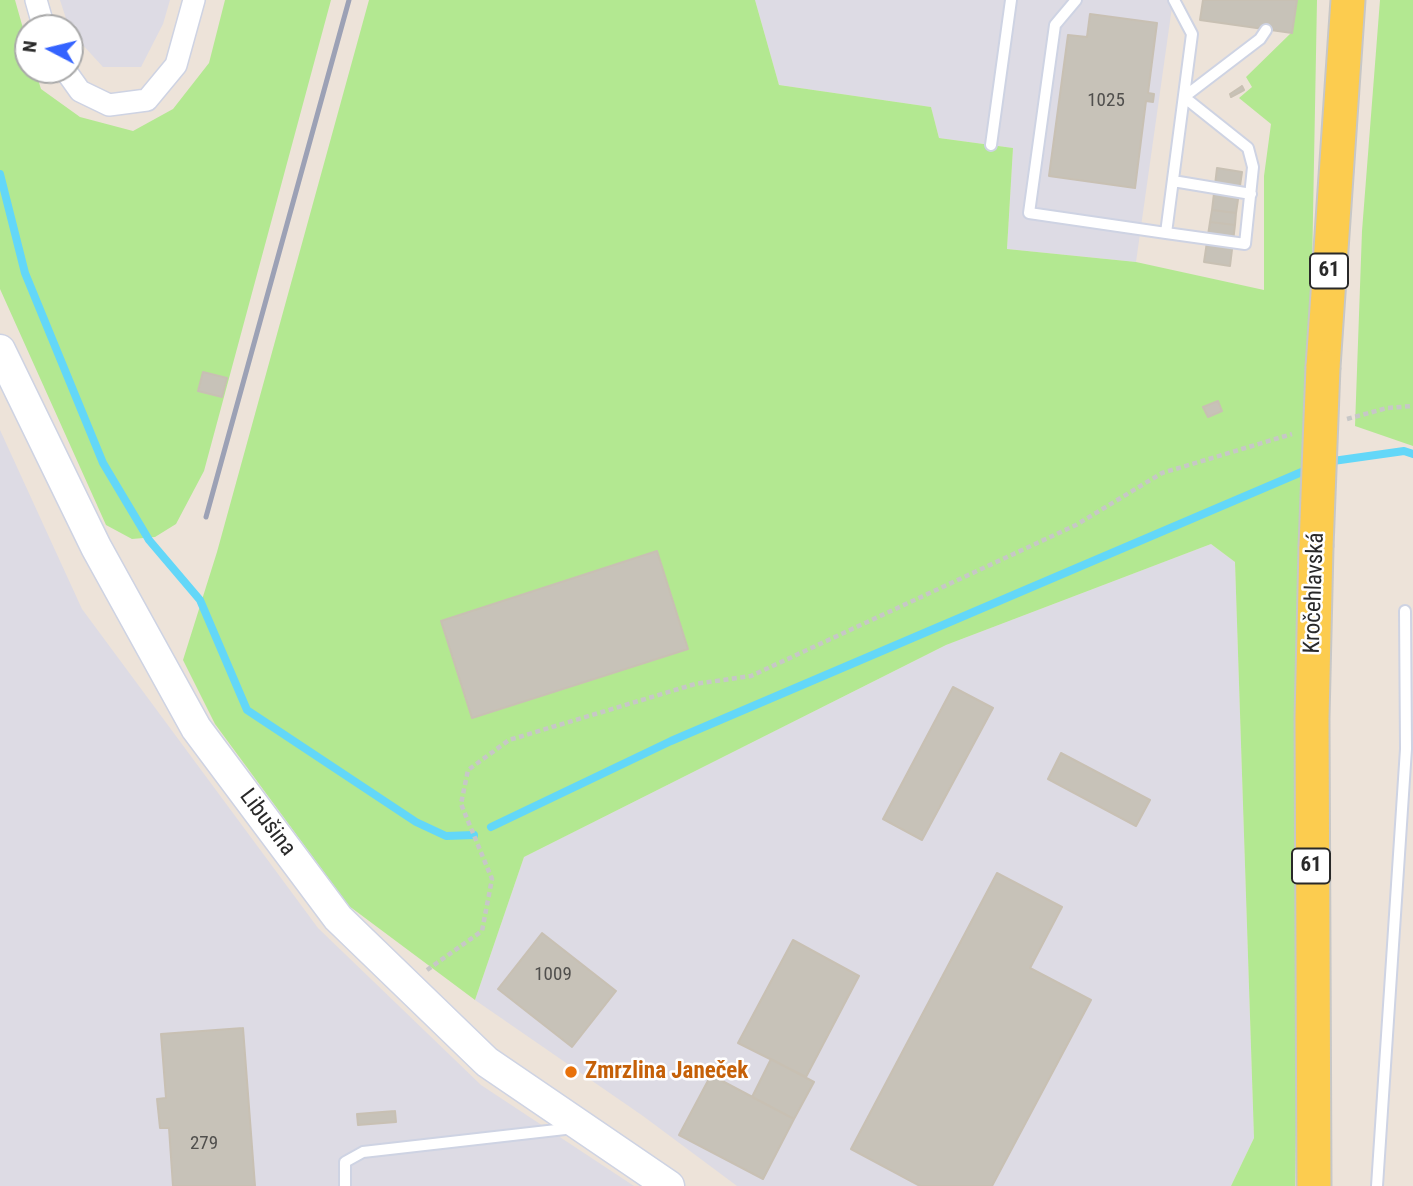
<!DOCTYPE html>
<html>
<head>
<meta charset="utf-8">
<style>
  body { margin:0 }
  #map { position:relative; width:1413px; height:1186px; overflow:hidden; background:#ede3d9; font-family:"Roboto Condensed",sans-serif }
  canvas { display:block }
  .north { position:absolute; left:14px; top:14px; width:70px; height:70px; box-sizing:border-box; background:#fff; border:2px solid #a9a9a9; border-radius:50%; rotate:277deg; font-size:19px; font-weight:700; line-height:28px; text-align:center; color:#292929 }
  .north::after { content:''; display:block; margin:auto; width:24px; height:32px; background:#3463ff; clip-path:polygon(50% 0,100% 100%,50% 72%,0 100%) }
</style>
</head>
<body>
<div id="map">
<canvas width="1413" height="1186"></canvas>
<div class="north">N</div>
</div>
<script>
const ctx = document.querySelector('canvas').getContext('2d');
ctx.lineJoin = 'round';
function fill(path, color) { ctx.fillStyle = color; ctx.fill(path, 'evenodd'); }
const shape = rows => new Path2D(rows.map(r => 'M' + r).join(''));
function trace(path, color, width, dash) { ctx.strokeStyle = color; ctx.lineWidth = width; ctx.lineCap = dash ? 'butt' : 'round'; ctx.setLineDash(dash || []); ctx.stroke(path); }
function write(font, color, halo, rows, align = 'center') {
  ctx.font = font + ' "Roboto Condensed",sans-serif'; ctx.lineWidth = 5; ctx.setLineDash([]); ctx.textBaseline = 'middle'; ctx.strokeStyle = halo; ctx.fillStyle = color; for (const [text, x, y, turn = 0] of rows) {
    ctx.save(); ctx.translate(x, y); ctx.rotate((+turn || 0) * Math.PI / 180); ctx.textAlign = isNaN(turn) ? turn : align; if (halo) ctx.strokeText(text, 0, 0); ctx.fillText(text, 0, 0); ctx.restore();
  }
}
const industrial = shape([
  [60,0,170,0,163,24,141,67,103,67,70,31],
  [755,0,1173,0,1136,262,1007,249,1013,148,939,138,931,107,779,85],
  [0,430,82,609,318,928,481,1085,634,1186,0,1186],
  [1211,544,1235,562,1254,1138,1231,1186,737,1186,643,1116,475,1000,524,857,946,645]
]);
const green = shape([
  [0,0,15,0,28,46,28,70,35,70,41,89,80,117,133,131,173,109,209,63,225,0,331,0,204,471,176,524,155,537,132,539,106,525,0,289],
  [369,0,755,0,779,85,931,107,939,138,1013,148,1007,249,1136,262,1264,290,1264,176,1271,124,1239,98,1252,87,1246,77,1291,33,1297,0,1317,0,1295,1186,1231,1186,1254,1138,1235,562,1211,544,946,645,524,857,475,1000,349,906,215,724,183,660,217,552],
  [1380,0,1413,0,1413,446,1355,426,1362,231]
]);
const stream = shape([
  [0,174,25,273,103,463,149,540,200,600,247,710,416,822,446,836,474,835],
  [1326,462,1404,451,1413,454],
  [491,827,671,741,1311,468]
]);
const building = shape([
  [1203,0,1297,0,1292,33,1200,20,1203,0],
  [1090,14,1157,23,1148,93,1154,94,1153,102,1146,101,1135,188,1049,176,1068,35,1087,37,1090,14],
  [1242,86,1244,90,1231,97,1230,94,1242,86],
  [1217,168,1242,172,1236,213,1212,210,1217,168],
  [1212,210,1236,213,1235,225,1210,222,1212,210],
  [1210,222,1235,225,1230,266,1204,262,1210,222],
  [203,372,227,378,222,397,198,391,203,372],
  [1218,401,1222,411,1208,417,1203,407,1218,401],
  [657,551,688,649,472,718,441,621,657,551],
  [953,687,993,708,922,840,883,819,953,687],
  [1061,753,1150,800,1136,826,1048,779,1061,753],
  [997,873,1062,907,1030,968,1091,1000,992,1186,920,1186,851,1149,997,873],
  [542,933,616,991,572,1047,498,989,542,933],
  [793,940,859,976,806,1077,738,1043,793,940],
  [243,1028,255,1186,173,1186,169,1128,160,1128,157,1099,166,1098,161,1034,243,1028],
  [771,1059,814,1082,794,1119,752,1097,771,1059],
  [711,1075,794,1119,763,1179,679,1135,711,1075],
  [395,1111,396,1122,358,1125,357,1114,395,1111]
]);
const path = shape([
  [1347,419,1387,408,1413,406],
  [427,970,482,931,492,879,461,804,468,770,509,740,695,684,751,676,1076,525,1162,473,1292,434]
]);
const lane = shape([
  [1076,0,1055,25,1029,213,1166,233,1192,34,1174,0],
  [991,145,1011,0],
  [1173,181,1251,194],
  [1166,233,1245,244,1253,167,1248,148,1184,97,1260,39,1266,30],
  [345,1186,345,1162,363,1152,574,1128],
  [1377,1186,1406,749,1405,611]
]);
const street = shape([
  [36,0,44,28],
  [65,70,80,91,109,105,147,100,176,65,194,0]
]);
const secondary = shape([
  [0,350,96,547,196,728,338,918,487,1062,669,1186]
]);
const primary = shape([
  [1323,367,1348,0],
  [1314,1186,1312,718,1316,547]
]);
const rail = shape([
  [206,517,349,0]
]);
const primaryBridge = shape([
  [1316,547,1323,367]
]);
const markers = [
  [571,1072,7,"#e8710a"]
];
const numberNames = [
  ["1025",1106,101],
  ["1009",553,975],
  ["279",204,1144]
];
const shields = [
  [1329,271,38],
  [1311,866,38]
];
const shieldNames = [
  ["61",1329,271],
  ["61",1311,866]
];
const streetNames = [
  ["Kročehlavská",1315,593,-88],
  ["Libušina",267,823,53]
];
const foodNames = [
  ["Zmrzlina Janeček",585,1072]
];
fill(industrial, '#dddbe4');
fill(green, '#b3e891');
trace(stream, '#63d7f8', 8);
fill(building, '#c7c2b8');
trace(building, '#c8c0b3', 2);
trace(lane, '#ced3e3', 14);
trace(street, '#ced3e3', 24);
trace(secondary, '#ced3e3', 33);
trace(primary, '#c7c7c7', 37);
trace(path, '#c7c7c7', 4.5, [5, 3.5]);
trace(lane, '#fff', 10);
trace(street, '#fff', 21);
trace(secondary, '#fff', 30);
trace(primary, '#fccc4f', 33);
trace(rail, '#9ca1b5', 5);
trace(primaryBridge, '#c7c7c7', 37, []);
trace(primaryBridge, '#fccc4f', 33);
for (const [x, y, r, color] of markers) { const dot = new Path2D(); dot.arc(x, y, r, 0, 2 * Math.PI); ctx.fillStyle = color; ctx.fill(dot); trace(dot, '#fff', 2.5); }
write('19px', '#504f4d', null, numberNames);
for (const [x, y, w] of shields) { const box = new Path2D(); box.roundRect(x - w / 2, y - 17.5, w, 35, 5); ctx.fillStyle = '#fff'; ctx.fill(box); trace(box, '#292929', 2); }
write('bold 21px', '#292929', null, shieldNames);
write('23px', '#292929', '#fff', streetNames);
write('bold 23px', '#c56008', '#fff', foodNames, 'left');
</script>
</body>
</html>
